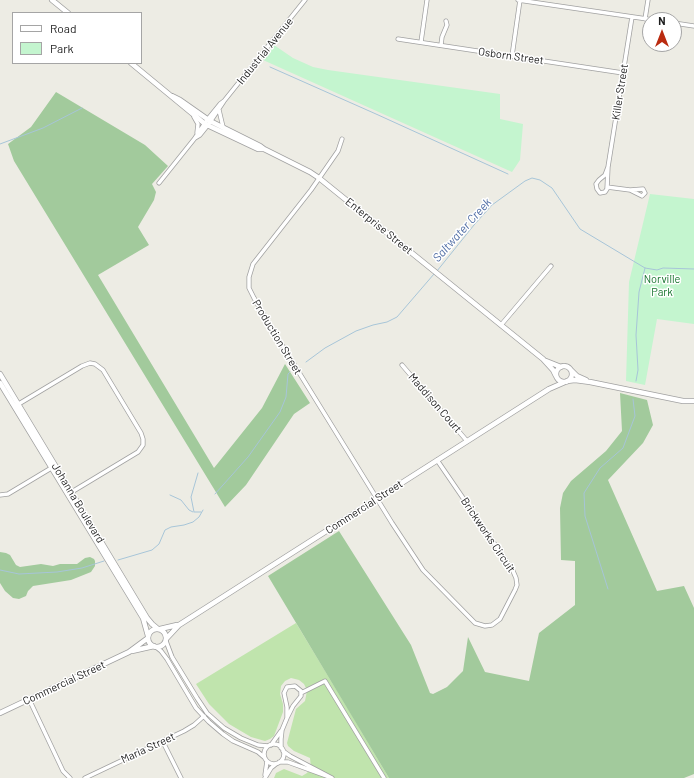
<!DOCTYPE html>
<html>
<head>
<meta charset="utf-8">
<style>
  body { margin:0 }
  #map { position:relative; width:694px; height:778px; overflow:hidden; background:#edece4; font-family:Barlow,sans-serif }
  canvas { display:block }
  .legend { position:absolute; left:12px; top:12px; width:130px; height:52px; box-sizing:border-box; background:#fff; border:1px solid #a5a5a5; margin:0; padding:5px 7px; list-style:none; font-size:12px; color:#1d1d1d }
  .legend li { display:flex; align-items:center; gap:8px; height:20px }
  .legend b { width:20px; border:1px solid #a5a5a5 }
  .north { position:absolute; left:642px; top:12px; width:40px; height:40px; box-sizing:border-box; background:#fff; border:1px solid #a5a5a5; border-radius:50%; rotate:0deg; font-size:11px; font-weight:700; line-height:16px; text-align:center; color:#1d1d1d }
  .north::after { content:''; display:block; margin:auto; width:14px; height:18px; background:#ba2b10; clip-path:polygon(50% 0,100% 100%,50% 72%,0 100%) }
</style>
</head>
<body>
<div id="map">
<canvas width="694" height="778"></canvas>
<ul class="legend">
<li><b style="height:5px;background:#fff"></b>Road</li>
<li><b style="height:11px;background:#c4f5cf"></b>Park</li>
</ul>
<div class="north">N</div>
</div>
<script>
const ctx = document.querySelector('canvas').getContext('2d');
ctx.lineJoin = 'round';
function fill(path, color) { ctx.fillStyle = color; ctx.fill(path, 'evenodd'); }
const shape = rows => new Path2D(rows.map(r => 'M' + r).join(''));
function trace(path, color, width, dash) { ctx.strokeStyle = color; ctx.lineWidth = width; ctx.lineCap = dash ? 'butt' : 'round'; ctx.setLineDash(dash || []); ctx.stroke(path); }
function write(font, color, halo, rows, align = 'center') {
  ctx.font = font + ' Barlow,sans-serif'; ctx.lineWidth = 3; ctx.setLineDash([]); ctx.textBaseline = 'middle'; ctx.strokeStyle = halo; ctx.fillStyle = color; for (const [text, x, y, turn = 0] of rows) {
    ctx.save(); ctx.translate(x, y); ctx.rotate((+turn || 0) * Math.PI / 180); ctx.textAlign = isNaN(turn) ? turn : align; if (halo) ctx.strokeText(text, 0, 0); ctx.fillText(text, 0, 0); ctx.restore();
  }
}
const grass = shape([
  [296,623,348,709,389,778,274,778,276,773,284,769,302,776,307,773,311,768,310,758,294,751,288,746,287,743,296,709,305,701,306,696,307,690,304,684,299,680,291,678,285,681,281,686,280,694,283,704,283,712,274,736,270,739,265,741,251,737,229,724,209,704,196,684]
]);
const forest = shape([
  [56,92,145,145,168,166,152,184,156,192,154,200,138,227,149,245,98,275,214,468,262,408,285,364,310,403,294,414,246,485,225,507,14,161,8,144,31,127],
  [620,393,647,400,653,425,643,443,608,480,657,591,684,586,694,608,694,774,684,778,389,778,268,576,339,531,411,645,430,693,433,694,447,687,463,671,468,637,485,672,529,681,539,633,575,605,575,561,561,560,560,508,563,493,571,481,606,451,622,431],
  [0,552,6,553,10,555,16,565,20,567,41,564,53,566,60,564,77,564,85,558,90,557,94,559,95,561,95,566,91,572,71,580,33,586,28,591,26,596,19,599,13,598,5,591,0,583]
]);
const park = shape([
  [274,45,293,58,313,67,328,70,500,94,500,119,523,124,520,160,512,172,263,60],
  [650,194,694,199,694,324,657,319,645,385,626,381,629,282]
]);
const stream = shape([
  [270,67,376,114,508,174],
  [0,144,43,128,82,108],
  [437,271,474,225,492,205,525,181,532,178,540,180,552,188,580,229,645,268,657,270,663,268,694,269],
  [306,362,325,348,356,331,373,325,387,322,397,317,434,274],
  [636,381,638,370,636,335,639,292,645,268],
  [198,473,191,497,194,512,201,512],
  [215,494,248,457,280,412,286,397,288,374,290,372],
  [170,495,181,500,189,510,193,512],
  [118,560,152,550,159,544,165,530,171,527,184,525,193,522,199,517,203,510],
  [0,570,19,574,57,572,82,568,104,561],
  [608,589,585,516,584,493,600,468,623,448,635,416,633,399]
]);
const minor = shape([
  [518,0,654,20],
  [645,19,648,0],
  [674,23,694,26],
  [398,39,623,73],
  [421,42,427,0],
  [441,45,442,37,447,25,446,21],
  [512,56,520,0],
  [219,110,223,127],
  [194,117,198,124,197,133],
  [195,138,200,135,208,125,224,101,305,0],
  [342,139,338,151,311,190,253,264,249,277,249,288,254,298,274,332,392,523,423,570,475,623,485,626,492,625,500,619,515,590,517,585,516,578,513,571,437,460],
  [608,167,607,189,605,192,600,193,597,189,596,184,599,180,605,175,608,167,632,17],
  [159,183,195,138,207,120,220,104,224,101],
  [607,187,630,190,643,189,645,193,642,196,630,190],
  [501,325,551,266],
  [402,365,467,441],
  [17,405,82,366,90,363,95,364,103,370,141,433,143,439,143,445,138,452,70,493],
  [0,495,8,494,53,467],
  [166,641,172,657,197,698,207,713,224,728,241,738,258,745,268,746],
  [156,647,161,651,167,659,196,708,209,722,223,734,233,741,258,752,265,758],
  [301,693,325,681,384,778],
  [29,699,63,771,70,778],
  [163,742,181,778],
  '264 754a10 10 0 1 1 20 0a10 10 0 1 1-20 0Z',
  [271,745,281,731],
  [281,748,281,739,282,730,287,718,293,706,301,696,301,691,295,686,287,687,284,693,287,707,287,718],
  [279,762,288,762,332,778,290,756,283,751],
  [265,775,267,761],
  [85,778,184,731,194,725,204,716],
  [265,778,271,768,276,764]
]);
const tertiary = shape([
  [52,0,68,13],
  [131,63,205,124,258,149,264,149],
  [172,96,180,100,210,121,260,146,264,149,310,172,319,178,543,359,553,370,556,376],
  [546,361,561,367],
  '556 374a8 8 0 1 1 16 0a8 8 0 1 1-16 0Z',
  [571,370,577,376,586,380],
  [0,374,147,618,152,624,158,629],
  [567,381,575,380,590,382,683,401,694,401],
  [0,383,143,618,148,636],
  '148 638a9 9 0 1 1 18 0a9 9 0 1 1-18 0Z',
  [160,629,177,625],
  [166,639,179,625,549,389,565,382],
  [132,651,154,646],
  [0,713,129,652,148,638]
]);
const streetNames = [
  ["Industrial Avenue",265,51,-51],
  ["Osborn Street",511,56,8],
  ["Killer Street",620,92,-81],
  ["Enterprise Street",379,226,39],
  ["Production Street",277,337,59],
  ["Maddison Court",435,403,49],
  ["Johanna Boulevard",78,503,59],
  ["Commercial Street",364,507,-33],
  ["Brickworks Circuit",488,535,56],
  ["Commercial Street",64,683,-25],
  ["Maria Street",148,748,-25]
];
const parkNames = [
  ["Norville",662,279],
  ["Park",662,292]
];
const waterNames = [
  ["Saltwater Creek",462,230,-48]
];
fill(grass, '#c0e4ad');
fill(forest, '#a2ca9c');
fill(park, '#c4f5cf');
trace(stream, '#a7c5d8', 1);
trace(minor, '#a1a1a1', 5);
trace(tertiary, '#a1a1a1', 6);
trace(minor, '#fff', 3.5);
trace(tertiary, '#fff', 4.5);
write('11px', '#1d1d1d', '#fff', streetNames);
write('11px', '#14722b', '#fff', parkNames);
write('italic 12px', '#516ea5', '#fff', waterNames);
</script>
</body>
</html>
